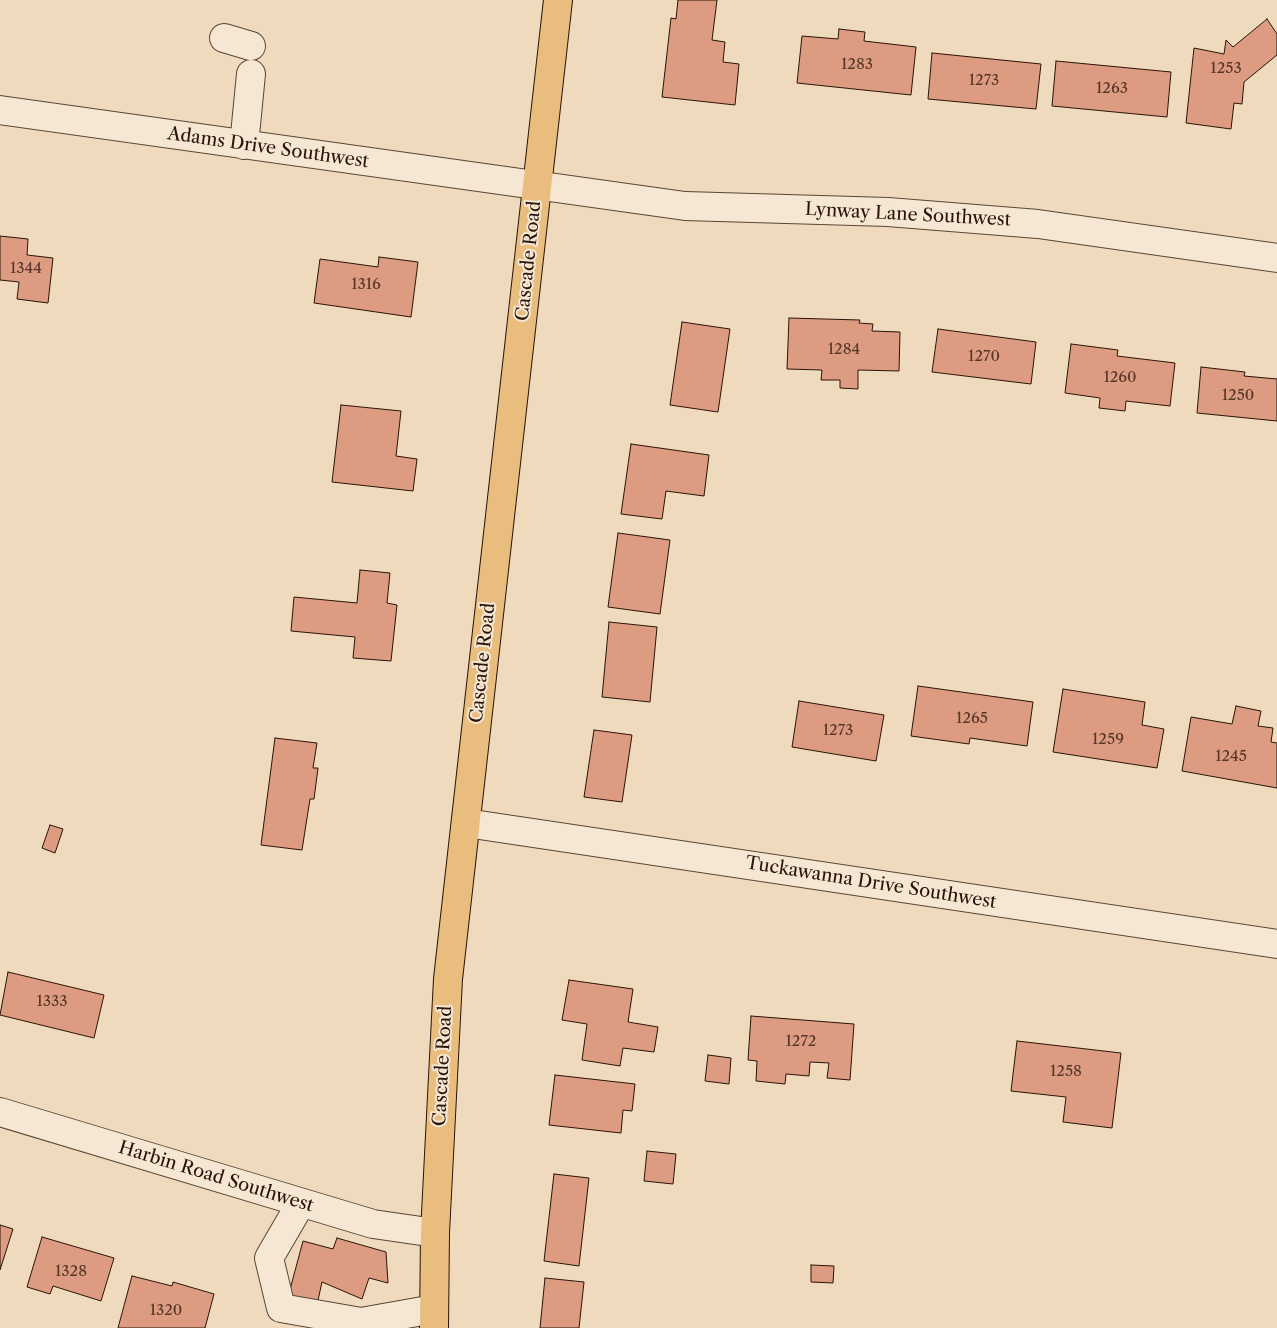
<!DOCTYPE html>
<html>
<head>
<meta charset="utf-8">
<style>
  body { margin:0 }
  canvas { display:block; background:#efdabd }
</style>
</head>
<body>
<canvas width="1277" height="1328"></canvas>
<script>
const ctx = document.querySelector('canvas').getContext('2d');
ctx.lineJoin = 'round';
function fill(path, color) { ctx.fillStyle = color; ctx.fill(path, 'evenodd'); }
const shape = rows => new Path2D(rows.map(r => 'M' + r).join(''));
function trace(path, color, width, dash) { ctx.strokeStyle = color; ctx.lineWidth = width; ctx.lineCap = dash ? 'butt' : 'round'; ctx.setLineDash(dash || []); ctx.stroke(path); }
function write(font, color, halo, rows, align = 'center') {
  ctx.font = font + ' "Libre Caslon Text",serif'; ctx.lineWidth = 4; ctx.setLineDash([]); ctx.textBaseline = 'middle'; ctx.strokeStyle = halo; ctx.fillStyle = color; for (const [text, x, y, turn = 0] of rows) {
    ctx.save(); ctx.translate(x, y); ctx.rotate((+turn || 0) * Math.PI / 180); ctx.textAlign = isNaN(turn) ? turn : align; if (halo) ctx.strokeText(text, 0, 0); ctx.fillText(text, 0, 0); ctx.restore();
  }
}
const building = shape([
  [678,0,717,0,712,40,725,42,723,62,739,64,735,105,662,97,671,18,676,19,678,0],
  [1267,19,1277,34,1277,55,1244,82,1242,104,1234,103,1231,129,1186,123,1194,48,1224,54,1226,40,1233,47,1267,19],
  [839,29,865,32,864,41,916,47,911,95,797,83,802,36,838,39,839,29],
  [932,53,1041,64,1036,109,928,99,932,53],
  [1056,61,1171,72,1167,117,1052,106,1056,61],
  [0,236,28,239,27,255,53,258,48,303,17,299,19,282,0,280,0,236],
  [379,257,418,262,411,317,314,303,320,259,378,267,379,257],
  [789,318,860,320,859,323,873,324,872,331,900,332,899,371,858,370,858,389,840,388,840,380,821,380,822,370,787,369,789,318],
  [682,322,730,329,718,412,670,405,682,322],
  [938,329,1036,342,1031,384,932,372,938,329],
  [1071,344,1118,350,1117,356,1175,363,1170,406,1126,401,1125,411,1099,408,1100,398,1065,393,1071,344],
  [1201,367,1245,372,1244,376,1277,379,1277,421,1197,413,1201,367],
  [341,405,401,411,396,456,417,459,413,491,332,482,341,405],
  [631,444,709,455,704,496,666,491,662,519,621,514,631,444],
  [618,533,670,540,660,614,608,607,618,533],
  [360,570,390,573,387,603,397,605,391,661,353,658,355,637,291,631,294,597,357,603,360,570],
  [609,622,657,627,650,702,602,697,609,622],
  [918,686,1033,702,1027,746,970,738,969,744,911,736,918,686],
  [1063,689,1145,702,1142,725,1164,729,1157,768,1053,752,1063,689],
  [799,701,884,715,876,761,792,747,799,701],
  [1236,706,1261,711,1258,726,1273,728,1271,742,1277,743,1277,788,1182,771,1191,717,1232,724,1236,706],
  [594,730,632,735,622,802,584,797,594,730],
  [275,738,317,743,313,768,318,768,314,799,310,799,302,850,261,845,275,738],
  [50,825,63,829,55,853,42,848,50,825],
  [8,972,104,995,94,1038,0,1015,8,972],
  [569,980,633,989,628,1022,658,1027,654,1052,623,1048,620,1066,582,1060,587,1024,562,1020,569,980],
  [751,1016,854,1024,850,1080,827,1078,829,1063,810,1062,809,1076,786,1074,785,1084,756,1081,757,1061,748,1060,751,1016],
  [1017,1041,1121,1053,1112,1128,1063,1122,1066,1097,1011,1091,1017,1041],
  [708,1055,731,1058,729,1084,705,1081,708,1055],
  [555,1075,635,1084,632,1111,623,1110,621,1133,549,1125,555,1075],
  [647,1151,676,1154,673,1184,644,1181,647,1151],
  [554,1174,589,1178,579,1266,544,1261,554,1174],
  [0,1225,13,1229,0,1270,0,1225],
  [42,1237,114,1258,101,1301,53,1286,50,1294,27,1287,42,1237],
  [337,1238,386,1252,388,1283,369,1278,362,1299,322,1282,317,1305,288,1297,303,1241,333,1249,337,1238],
  [811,1265,834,1266,833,1283,811,1282,811,1265],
  [132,1276,172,1286,173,1282,214,1294,205,1328,118,1328,132,1276],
  [545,1278,584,1282,579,1328,540,1328,545,1278]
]);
const minor = shape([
  [224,38,251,46],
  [0,110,685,206,888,212,1038,224,1277,258],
  [244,145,251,74],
  [466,823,1277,944],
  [0,1112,373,1224,435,1233],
  [301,1203,269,1258,281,1308,361,1322,434,1309]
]);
const major = shape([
  [434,1328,435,1233,448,979,558,0]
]);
const numberNames = [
  ["1283",857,65],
  ["1253",1226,69],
  ["1273",984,81],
  ["1263",1112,89],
  ["1344",26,269],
  ["1316",366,285],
  ["1284",844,350],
  ["1270",984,357],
  ["1260",1120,378],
  ["1250",1238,396],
  ["1265",972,719],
  ["1273",838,731],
  ["1259",1108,740],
  ["1245",1231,757],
  ["1333",52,1002],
  ["1272",801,1042],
  ["1258",1066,1072],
  ["1328",71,1272],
  ["1320",166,1311]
];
const streetNames = [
  ["Adams Drive Southwest",268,148,8],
  ["Lynway Lane Southwest",908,215,3],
  ["Cascade Road",529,261,-84],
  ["Cascade Road",483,663,-84],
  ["Tuckawanna Drive Southwest",871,883,9],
  ["Cascade Road",443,1066,-87],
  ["Harbin Road Southwest",216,1177,17]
];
fill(building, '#dd9b82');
trace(building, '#291407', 1);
trace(minor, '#5a4634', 30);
trace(major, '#291407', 30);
trace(minor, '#f5e7d4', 28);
trace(major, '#e8bd7e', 28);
write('15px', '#563626', null, numberNames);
write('18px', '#291407', '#f5e7d4', streetNames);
</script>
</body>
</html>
